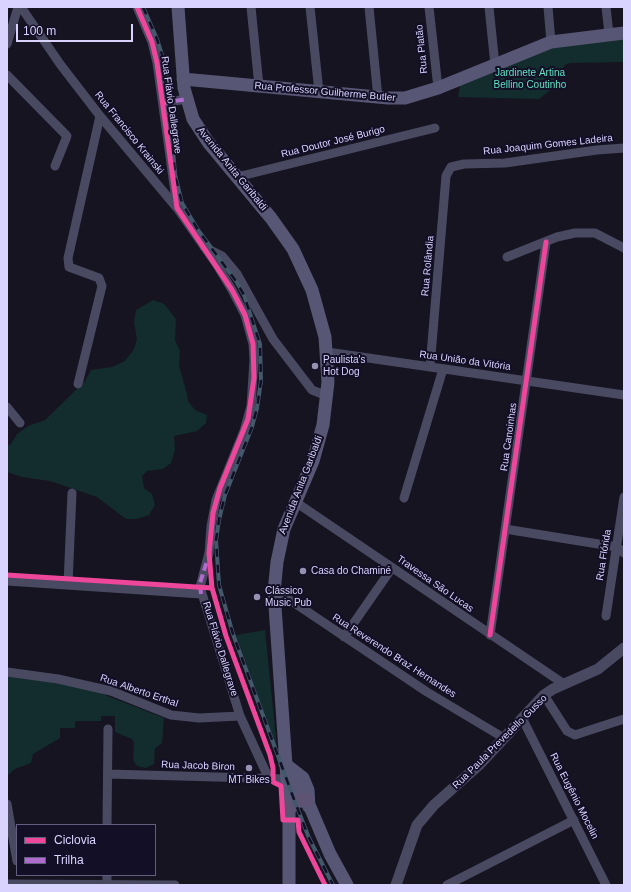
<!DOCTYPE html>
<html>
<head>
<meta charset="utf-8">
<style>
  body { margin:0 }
  #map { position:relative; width:631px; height:892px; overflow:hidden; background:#161421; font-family:Helvetica,sans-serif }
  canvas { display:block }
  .frame { position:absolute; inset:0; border:8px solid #d9d4ff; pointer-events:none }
  .legend { position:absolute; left:16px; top:824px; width:140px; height:52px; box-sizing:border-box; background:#130f26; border:1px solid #625e7d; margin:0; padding:5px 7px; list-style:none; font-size:12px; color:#d9d4ff }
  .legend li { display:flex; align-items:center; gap:8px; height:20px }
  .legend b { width:20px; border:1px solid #625e7d }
  .scale { position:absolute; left:16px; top:24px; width:117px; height:18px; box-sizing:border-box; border:2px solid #d9d4ff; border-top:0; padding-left:5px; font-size:12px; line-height:14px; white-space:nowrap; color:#d9d4ff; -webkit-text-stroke:3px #130f26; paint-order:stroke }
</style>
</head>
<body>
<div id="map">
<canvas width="631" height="892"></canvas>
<div class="frame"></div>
<ul class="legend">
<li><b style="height:5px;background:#ed469a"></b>Ciclovia</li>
<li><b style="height:5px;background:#b06ccc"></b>Trilha</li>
</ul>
<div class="scale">100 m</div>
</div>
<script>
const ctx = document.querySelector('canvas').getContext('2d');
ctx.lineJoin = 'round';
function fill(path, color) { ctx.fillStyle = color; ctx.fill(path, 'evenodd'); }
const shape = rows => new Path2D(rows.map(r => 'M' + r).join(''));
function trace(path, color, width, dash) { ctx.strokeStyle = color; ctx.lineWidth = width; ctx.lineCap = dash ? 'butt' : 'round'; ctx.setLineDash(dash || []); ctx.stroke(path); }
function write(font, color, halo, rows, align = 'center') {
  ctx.font = font + ' Helvetica,sans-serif'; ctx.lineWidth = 4; ctx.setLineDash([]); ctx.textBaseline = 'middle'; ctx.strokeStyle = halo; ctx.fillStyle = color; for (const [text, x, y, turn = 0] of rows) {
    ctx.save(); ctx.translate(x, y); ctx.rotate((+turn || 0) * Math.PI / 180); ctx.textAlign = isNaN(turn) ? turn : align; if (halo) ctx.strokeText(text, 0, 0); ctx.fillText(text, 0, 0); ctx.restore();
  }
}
const green = shape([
  [624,37,624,62,570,63,565,65,549,91,539,99,458,97,460,85,555,46],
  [153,300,164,304,176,319,175,340,180,351,179,366,187,394,188,401,195,410,207,415,206,423,197,431,174,436,175,450,171,463,163,469,147,471,142,476,144,488,152,494,155,505,149,515,137,519,126,519,97,497,50,481,22,477,7,472,7,446,11,444,17,434,28,426,45,420,85,381,91,370,112,367,125,361,134,349,137,339,134,322,136,310],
  [265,630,277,748,236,635],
  [7,674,102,691,105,695,164,718,162,743,155,748,154,764,146,768,137,766,133,760,134,743,132,739,115,732,115,716,101,716,101,721,75,721,75,728,60,728,60,738,33,754,31,763,15,769,7,776]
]);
const minor = shape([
  [21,7,60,64,100,116,177,208,217,265,232,290,245,315,253,344,254,360,251,406,244,431,216,500,211,526,209,553,200,587,240,716,269,779],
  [137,7,152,42,157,63,177,207],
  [251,7,259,86],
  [310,7,319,92],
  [369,7,378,98],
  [429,7,438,88],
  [489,7,495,65],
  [548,7,551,42],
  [606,7,609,34],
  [7,44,18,7],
  [7,75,67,136,55,166],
  [164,103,186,99],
  [237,177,435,128],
  [204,247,222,256,237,274,273,339,312,390,327,396],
  [507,257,557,237,575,233,595,233,624,248],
  [327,352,624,395],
  [430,367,446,176,451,167,464,164,505,163,597,150,624,148],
  [78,384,102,286,99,278,69,267,68,258,100,116],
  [7,407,20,423],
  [404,498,443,369],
  [294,501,564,684],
  [505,529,617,547,624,553],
  [7,581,201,594],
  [68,584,72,493],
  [274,592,293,602,427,692,504,738],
  [606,616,624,497],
  [490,635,546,242],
  [344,637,392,568],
  [7,672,58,679,111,691,171,715,199,718,240,716],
  [544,695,567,731,575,735,624,719],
  [522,718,606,885],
  [108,774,287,779],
  [7,804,17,861],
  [107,825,108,729],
  [7,884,175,885],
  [107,885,107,875],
  [447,885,574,820]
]);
const tertiary = shape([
  [396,885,417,825,434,805,479,765,544,695,553,689,598,669,624,648]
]);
const secondary = shape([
  [178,7,184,88,193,119,208,142,271,218,293,249,312,290,325,337,328,382,323,425,313,461,284,529,277,562,274,592,289,808,289,885],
  [183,79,388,98,405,98,438,88,551,42,624,33],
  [285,764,303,778,308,790,309,807],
  [287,779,310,807,330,854,347,885]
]);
const primary = shape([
  [289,808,297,801,305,800]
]);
const rail = shape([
  [143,7,157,39,164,61,168,85,175,175,182,203,198,230,236,281,244,295,260,344,261,381,257,408,252,427,225,495,219,520,216,540,219,585,233,634,295,802,309,838,333,885]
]);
const quiet = shape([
  [164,103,186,99],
  [201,594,200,583,207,561]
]);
const cycleway = shape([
  [137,7,152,42,157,63,177,208,232,290,245,315,253,344,254,378,248,419,220,488,213,513,209,553,212,588,226,636,270,755,273,768,273,782,281,786,283,820,298,820,299,832,325,885],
  [7,575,212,588],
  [490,635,546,242]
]);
const markers = [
  [315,366,4,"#9591b1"],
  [303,571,4,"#9591b1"],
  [257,597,4,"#9591b1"],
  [249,768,4,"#9591b1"]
];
const streetNames = [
  ["Rua Platão",422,49,-96],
  ["Rua Professor Guilherme Butler",325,92,5],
  ["Rua Flávio Dallegrave",171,105,82],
  ["Rua Francisco Krainski",129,133,51],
  ["Rua Doutor José Burigo",333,142,-14],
  ["Rua Joaquim Gomes Ladeira",548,145,-6],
  ["Avenida Anita Garibaldi",232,169,51],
  ["Rua Rolândia",428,266,-85],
  ["Rua União da Vitória",465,361,8],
  ["Rua Canoinhas",509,437,-82],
  ["Avenida Anita Garibaldi",301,485,-69],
  ["Rua Flórida",604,555,-81],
  ["Travessa São Lucas",435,584,35],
  ["Rua Flávio Dallegrave",220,649,73],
  ["Rua Reverendo Braz Hernandes",394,656,33],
  ["Rua Alberto Erthal",139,691,19],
  ["Rua Paula Prevedello Gusso",500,742,-45],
  ["Rua Jacob Biron",198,766,2],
  ["Rua Eugênio Mocelin",574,796,63]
];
const parkNames = [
  ["Jardinete Artina",530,73],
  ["Bellino Coutinho",530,85]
];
const poiNames = [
  ["Paulista's",323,360],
  ["Hot Dog",323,372],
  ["Casa do Chaminé",311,571],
  ["Clássico",265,591],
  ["Music Pub",265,603],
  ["MT Bikes",249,780,"center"]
];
fill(green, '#132c2d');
trace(minor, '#4a4962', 9);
trace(tertiary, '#4a4962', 11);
trace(secondary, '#575674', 13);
trace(primary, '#5e5373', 14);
trace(rail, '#43596b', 4);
trace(rail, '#130f26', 2.5, [8]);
trace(quiet, '#b06ccc', 4, [8, 4]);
trace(cycleway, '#ed469a', 5);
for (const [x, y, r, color] of markers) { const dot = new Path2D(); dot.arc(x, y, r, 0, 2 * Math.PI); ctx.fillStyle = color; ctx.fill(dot); trace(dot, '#130f26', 1.5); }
write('10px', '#d9d4ff', '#130f26', streetNames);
write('10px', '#5fe0c0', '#130f26', parkNames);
write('10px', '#d9d4ff', '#130f26', poiNames, 'left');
</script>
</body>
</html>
